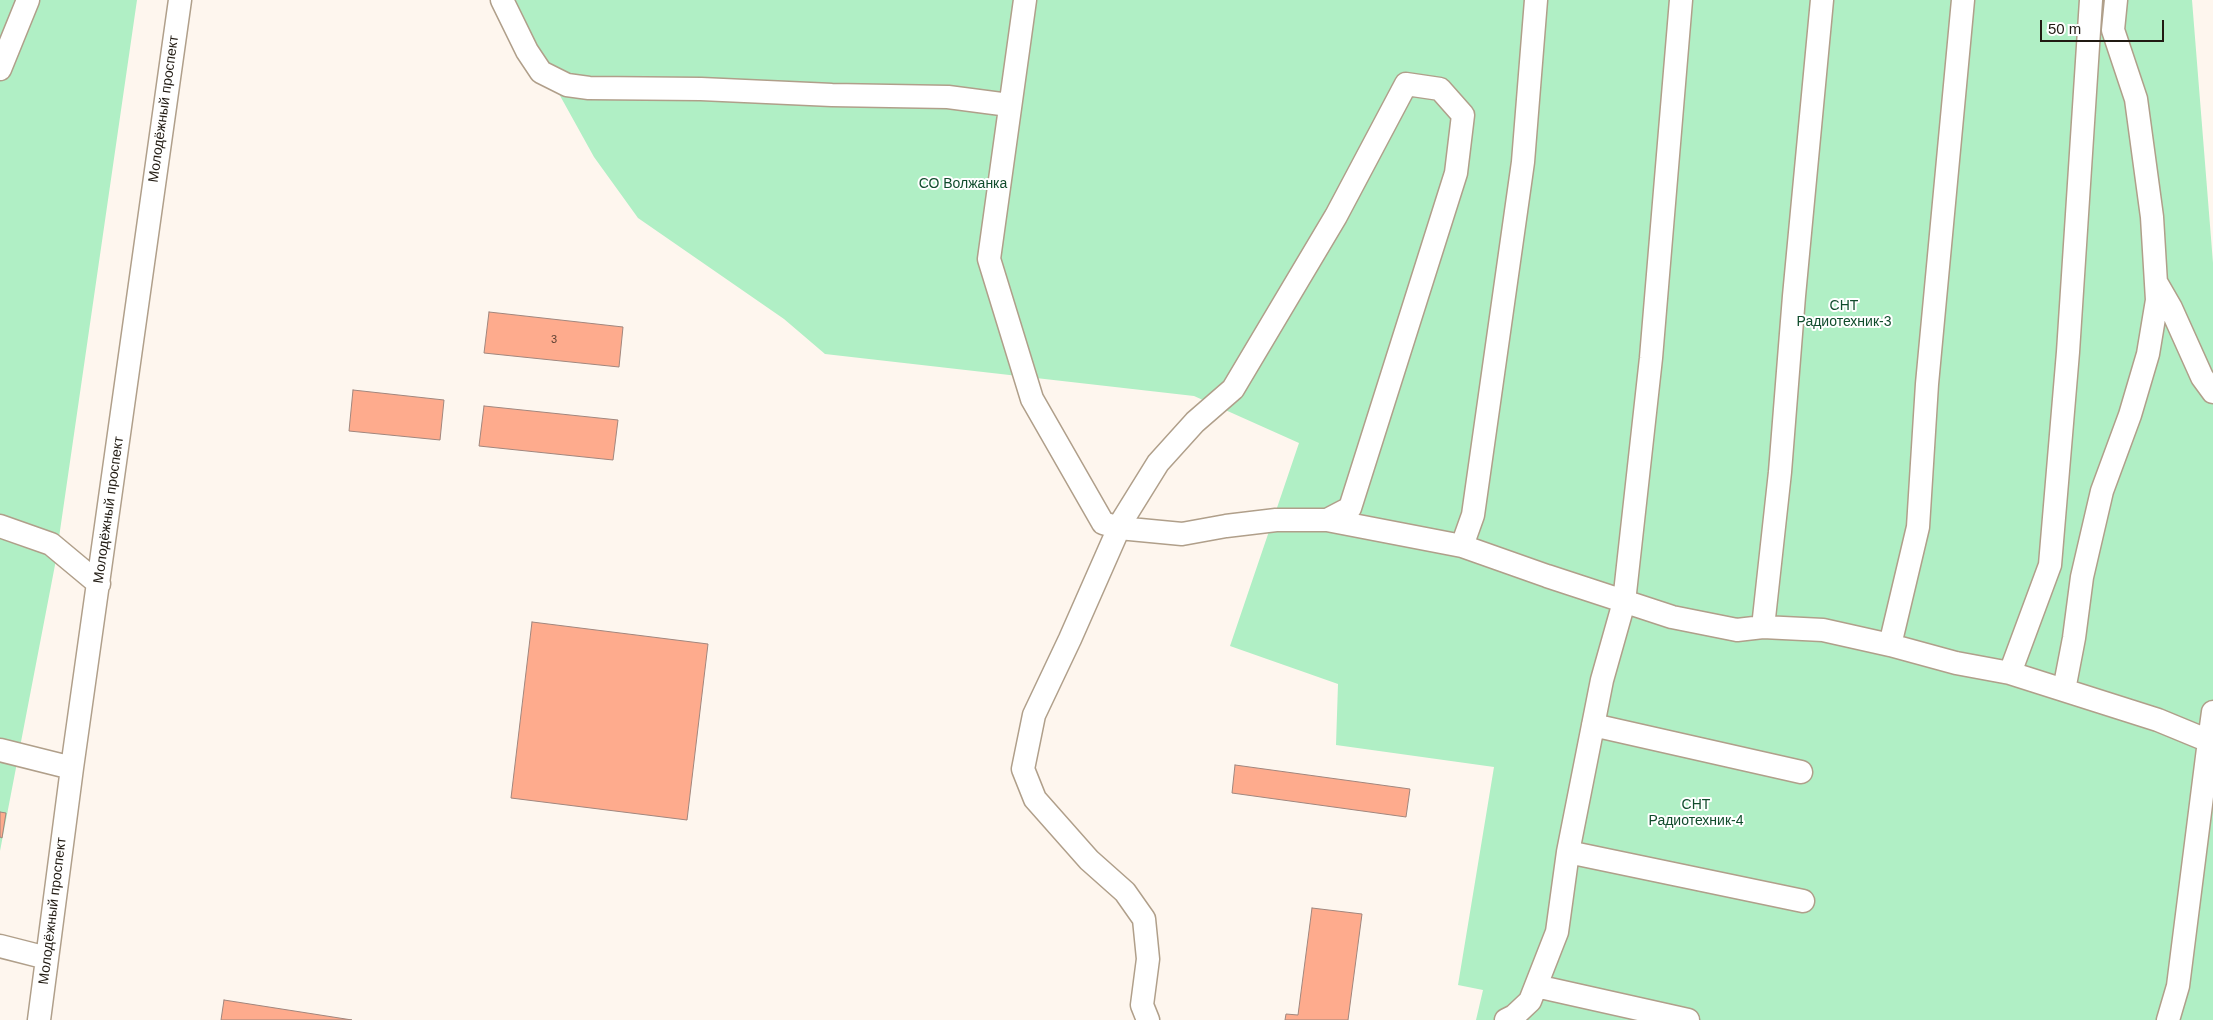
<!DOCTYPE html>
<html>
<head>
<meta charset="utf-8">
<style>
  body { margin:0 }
  #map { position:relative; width:2213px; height:1020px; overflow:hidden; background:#fef6ee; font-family:Helvetica,sans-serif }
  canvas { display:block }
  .scale { position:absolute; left:2040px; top:20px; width:124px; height:22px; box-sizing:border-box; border:2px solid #201a12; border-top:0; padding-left:6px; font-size:15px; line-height:18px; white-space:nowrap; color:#201a12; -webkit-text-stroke:4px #fff; paint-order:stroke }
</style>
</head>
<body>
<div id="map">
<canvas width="2213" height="1020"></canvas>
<div class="scale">50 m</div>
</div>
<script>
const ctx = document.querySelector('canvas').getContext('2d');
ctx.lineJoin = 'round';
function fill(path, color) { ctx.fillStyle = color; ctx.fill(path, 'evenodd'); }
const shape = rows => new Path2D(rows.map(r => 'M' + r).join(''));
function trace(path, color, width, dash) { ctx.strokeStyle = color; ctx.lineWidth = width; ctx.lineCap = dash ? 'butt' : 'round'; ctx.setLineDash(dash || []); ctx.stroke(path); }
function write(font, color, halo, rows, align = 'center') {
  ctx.font = font + ' Helvetica,sans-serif'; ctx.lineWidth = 4; ctx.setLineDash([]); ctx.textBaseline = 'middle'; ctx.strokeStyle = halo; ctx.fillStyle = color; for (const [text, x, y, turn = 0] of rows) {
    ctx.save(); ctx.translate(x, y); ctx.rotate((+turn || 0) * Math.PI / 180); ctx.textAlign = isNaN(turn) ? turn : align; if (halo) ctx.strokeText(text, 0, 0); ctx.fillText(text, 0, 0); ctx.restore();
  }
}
const green = shape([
  [0,0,137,0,55,565,0,851],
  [507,0,2192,0,2213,263,2213,1020,1476,1020,1483,990,1458,985,1494,767,1336,745,1338,684,1230,646,1299,443,1194,396,825,354,784,319,638,218,594,157]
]);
const building = shape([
  [489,312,623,327,619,367,484,353,489,312],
  [353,390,444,400,440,440,349,431,353,390],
  [484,406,618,420,613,460,479,446,484,406],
  [532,622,708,644,687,820,511,798,532,622],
  [1235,765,1410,789,1406,817,1232,793,1235,765],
  [0,812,6,813,2,838,0,837,0,812],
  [1312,908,1362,914,1348,1020,1285,1020,1286,1014,1298,1015,1312,908],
  [224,1000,352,1020,221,1020,224,1000]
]);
const minor = shape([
  [502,0,527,51,541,72,567,85,589,88,701,89,832,95,948,97,1009,105],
  [1025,0,989,259,1032,399,1103,523,1119,528,1182,534,1226,526,1276,520,1327,520,1462,546,1547,576,1672,617,1737,630,1763,627,1823,630,1890,645,1956,663,2010,673,2158,720,2209,741,2213,712],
  [0,69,28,0],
  [2156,282,2171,308,2202,377,2213,392],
  [0,526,51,544,99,584],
  [1462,546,1473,515,1523,162,1536,0],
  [1763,627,1780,472,1794,296,1822,0],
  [1890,645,1918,527,1927,384,1963,0],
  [2010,673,2050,565,2068,352,2091,0],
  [2064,690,2074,638,2082,577,2102,491,2130,415,2148,354,2157,300,2152,217,2136,99,2113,30,2116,0],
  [1593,725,1801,772],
  [0,750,72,768],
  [1568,852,1803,901],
  [0,946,47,958],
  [1536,986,1688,1020],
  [39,1020,72,768,180,0],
  [1148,1020,1142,1005,1148,959,1144,919,1125,892,1089,860,1035,799,1023,769,1034,715,1070,639,1122,521,1158,463,1195,422,1233,389,1336,216,1406,84,1440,89,1463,115,1456,173,1350,508,1327,520],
  [1506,1020,1514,1016,1530,1001,1557,932,1568,852,1602,680,1624,602,1651,358,1681,0],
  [2168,1020,2178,986,2209,741]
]);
const numberNames = [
  ["3",554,340]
];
const streetNames = [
  ["Молодёжный проспект",164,109,-82],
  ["Молодёжный проспект",109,510,-82],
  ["Молодёжный проспект",53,911,-83]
];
const parkNames = [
  ["СО Волжанка",963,184],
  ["СНТ",1844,306],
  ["Радиотехник-3",1844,322],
  ["СНТ",1696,805],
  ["Радиотехник-4",1696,821]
];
fill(green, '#b0efc5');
fill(building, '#feab8d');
trace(building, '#a1867d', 1);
trace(minor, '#b09f8a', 25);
trace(minor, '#fff', 22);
write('11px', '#583e31', null, numberNames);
write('14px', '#201a12', '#fff', streetNames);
write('14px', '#104c2c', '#fff', parkNames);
</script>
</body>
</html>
